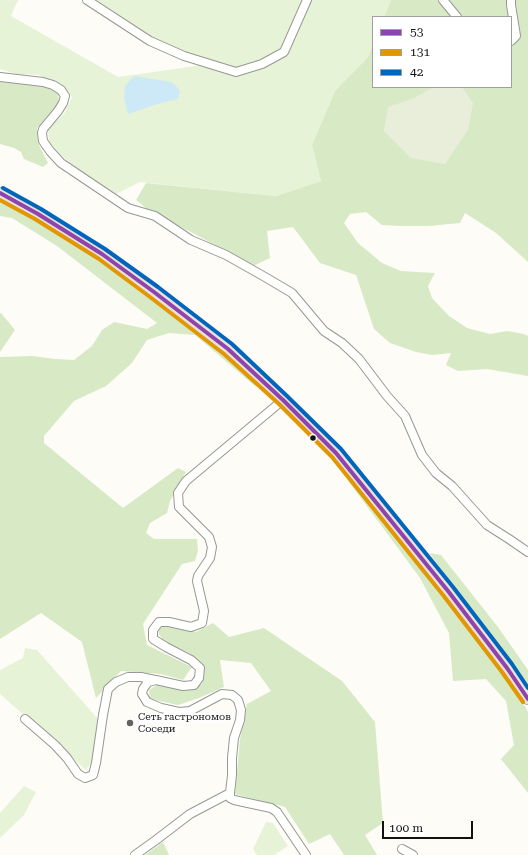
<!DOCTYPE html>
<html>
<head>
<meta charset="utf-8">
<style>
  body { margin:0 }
  #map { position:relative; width:528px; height:855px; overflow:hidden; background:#fdfcf7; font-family:"Roboto Serif",serif }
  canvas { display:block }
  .legend { position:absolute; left:372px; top:16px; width:140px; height:72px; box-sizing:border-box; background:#fff; border:1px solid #a0a0a0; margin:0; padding:5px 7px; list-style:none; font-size:12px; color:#111 }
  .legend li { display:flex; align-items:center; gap:8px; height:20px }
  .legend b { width:20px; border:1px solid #a0a0a0 }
  .scale { position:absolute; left:382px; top:821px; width:91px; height:18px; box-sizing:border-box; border:2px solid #111; border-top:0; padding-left:5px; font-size:12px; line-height:14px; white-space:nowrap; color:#111; -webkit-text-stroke:3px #fff; paint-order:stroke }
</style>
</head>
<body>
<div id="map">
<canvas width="528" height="855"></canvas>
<ul class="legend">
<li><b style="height:5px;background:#8e44ad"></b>53</li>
<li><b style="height:5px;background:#e09702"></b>131</li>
<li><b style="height:5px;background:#0065bd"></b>42</li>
</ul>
<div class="scale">100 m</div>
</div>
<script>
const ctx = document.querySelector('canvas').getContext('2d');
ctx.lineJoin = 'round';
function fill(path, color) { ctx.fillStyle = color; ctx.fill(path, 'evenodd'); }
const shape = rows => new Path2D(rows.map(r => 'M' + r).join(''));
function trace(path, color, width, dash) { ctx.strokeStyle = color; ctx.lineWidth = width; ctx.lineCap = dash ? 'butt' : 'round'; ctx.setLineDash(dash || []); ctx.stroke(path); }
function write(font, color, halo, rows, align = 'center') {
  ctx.font = font + ' "Roboto Serif",serif'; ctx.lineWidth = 4; ctx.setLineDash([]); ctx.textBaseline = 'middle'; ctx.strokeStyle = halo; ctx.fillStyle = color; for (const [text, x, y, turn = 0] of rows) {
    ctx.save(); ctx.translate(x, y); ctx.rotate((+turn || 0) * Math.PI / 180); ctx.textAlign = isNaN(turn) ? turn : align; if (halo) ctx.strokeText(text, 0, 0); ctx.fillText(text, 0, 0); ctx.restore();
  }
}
const green = shape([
  [0,0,18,0,11,16,118,77,203,65,166,46,95,0,391,0,384,17,373,17,373,44,368,57,335,91,312,145,321,181,276,196,140,182,116,194,88,177,62,156,49,142,48,128,64,114,72,97,61,84,39,75,16,74,0,69],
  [25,648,37,650,98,719,93,761,86,770,0,694,0,670,23,658],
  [24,786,36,792,24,815,0,838,0,813],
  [266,822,273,823,288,846,274,855,257,855,253,849]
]);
const forest = shape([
  [391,0,528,0,528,262,496,233,465,213,460,223,429,226,401,226,382,225,366,212,350,214,344,223,358,243,382,263,401,271,435,273,428,286,432,298,449,316,467,328,490,334,507,331,524,334,528,336,528,376,487,369,458,371,446,365,451,353,432,355,416,352,390,343,374,329,356,275,320,263,293,227,267,231,270,258,253,266,191,232,170,222,147,209,136,200,146,183,276,196,321,181,312,145,335,91,368,57,373,44,373,87,511,87,511,17,384,17],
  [0,81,8,83,44,84,58,93,59,102,37,128,38,143,48,163,43,167,24,159,21,152,14,148,0,144],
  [0,200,88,248,197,331,251,378,256,387,195,335,169,333,147,340,132,363,106,386,74,401,44,436,44,443,123,508,178,468,186,472,170,501,167,513,150,523,146,533,154,539,197,539,198,551,195,561,182,564,143,624,147,645,192,667,183,680,161,674,121,671,96,698,82,642,41,613,0,639,0,357,33,356,55,359,74,360,92,346,102,330,114,322,147,329,157,323,57,246,12,218,0,216],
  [0,313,1,313,15,330,0,352],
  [352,479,426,569,518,693,528,712,528,793,501,759,514,745,506,701,486,679,453,681,449,633,420,578,349,482],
  [429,553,441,555,498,627,528,670,528,686,520,674],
  [213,623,229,637,264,628,342,681,375,722,383,823,365,835,377,855,344,855,330,834,309,844,285,807,235,794,240,739,247,704,271,691,251,663,220,660,224,687,199,698,178,705,150,699,149,690,157,685,183,689,202,684,203,664,188,652,164,642,159,634,158,629,164,625,196,632],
  [163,842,169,855,145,855]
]);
const cemetery = shape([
  [434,87,462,87,473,103,468,130,445,164,411,158,384,131,388,107,412,99]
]);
const water = shape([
  [134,76,171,82,180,90,178,99,157,104,128,114,124,98,125,86]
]);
const minor = shape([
  [87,0,150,41,184,56,236,72,262,64,284,52,307,0],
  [443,0,457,17],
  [511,0,511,5,516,36,511,41],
  [0,77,43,82,53,85,61,90,65,96,63,103,58,111,43,129,42,133,43,141,50,151,61,163,128,208,155,216,191,240,226,255,265,277,292,293,324,331,342,343,359,359,387,396,405,416,422,455,436,473,452,486,487,525,509,539,528,552],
  [283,400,186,481,178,493,179,507,209,537,212,547,210,558,198,576,197,581,204,611,202,623,191,627,169,622,159,622,153,630,153,639,166,647,191,660,200,668,199,678,194,685,183,686,156,680,148,682,143,689,142,694,147,702,161,708,179,712,190,711,222,694,232,695,238,700,241,710,240,720,234,738,232,758,232,775,230,793,230,798,234,800,271,808,277,812,306,855],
  [25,719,55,745,67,758,78,774,85,778,93,775,96,763,103,715,108,689,116,682,128,677,141,677,155,680],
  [402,849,413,855],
  [135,855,156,840,190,814,230,793]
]);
const highway = shape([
  [0,193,38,214,102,254,154,292,228,349,283,400,336,453,363,487,448,591,507,668,528,699]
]);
const bus1 = shape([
  [0,193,38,214,102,254,154,292,228,349,283,400,336,453,448,591,507,668,528,699]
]);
const bus2 = shape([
  [0,200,35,219,99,259,150,297,224,354,279,404,332,457,443,595,502,672,523,702]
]);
const bus3 = shape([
  [3,188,41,209,105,249,158,287,232,344,287,396,341,449,453,587,512,664,528,688]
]);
const markers = [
  [313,438,3.5,"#111"],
  [130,723,4,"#646362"]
];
const poiNames = [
  ["Сеть гастрономов",138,717],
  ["Соседи",138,729]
];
fill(green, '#e7f3d7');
fill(forest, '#d8eac5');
fill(cemetery, '#e9eedb');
fill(water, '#cde8f7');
trace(minor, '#979795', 10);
trace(highway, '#858482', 12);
trace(minor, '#fffffe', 8);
trace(highway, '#eae1d8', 11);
trace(bus1, '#8e44ad', 4);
trace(bus2, '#e09702', 4);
trace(bus3, '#0065bd', 4);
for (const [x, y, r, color] of markers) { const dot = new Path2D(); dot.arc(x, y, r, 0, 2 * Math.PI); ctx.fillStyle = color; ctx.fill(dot); trace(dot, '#fff', 1.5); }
write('10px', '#111', '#fff', poiNames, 'left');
</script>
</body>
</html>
